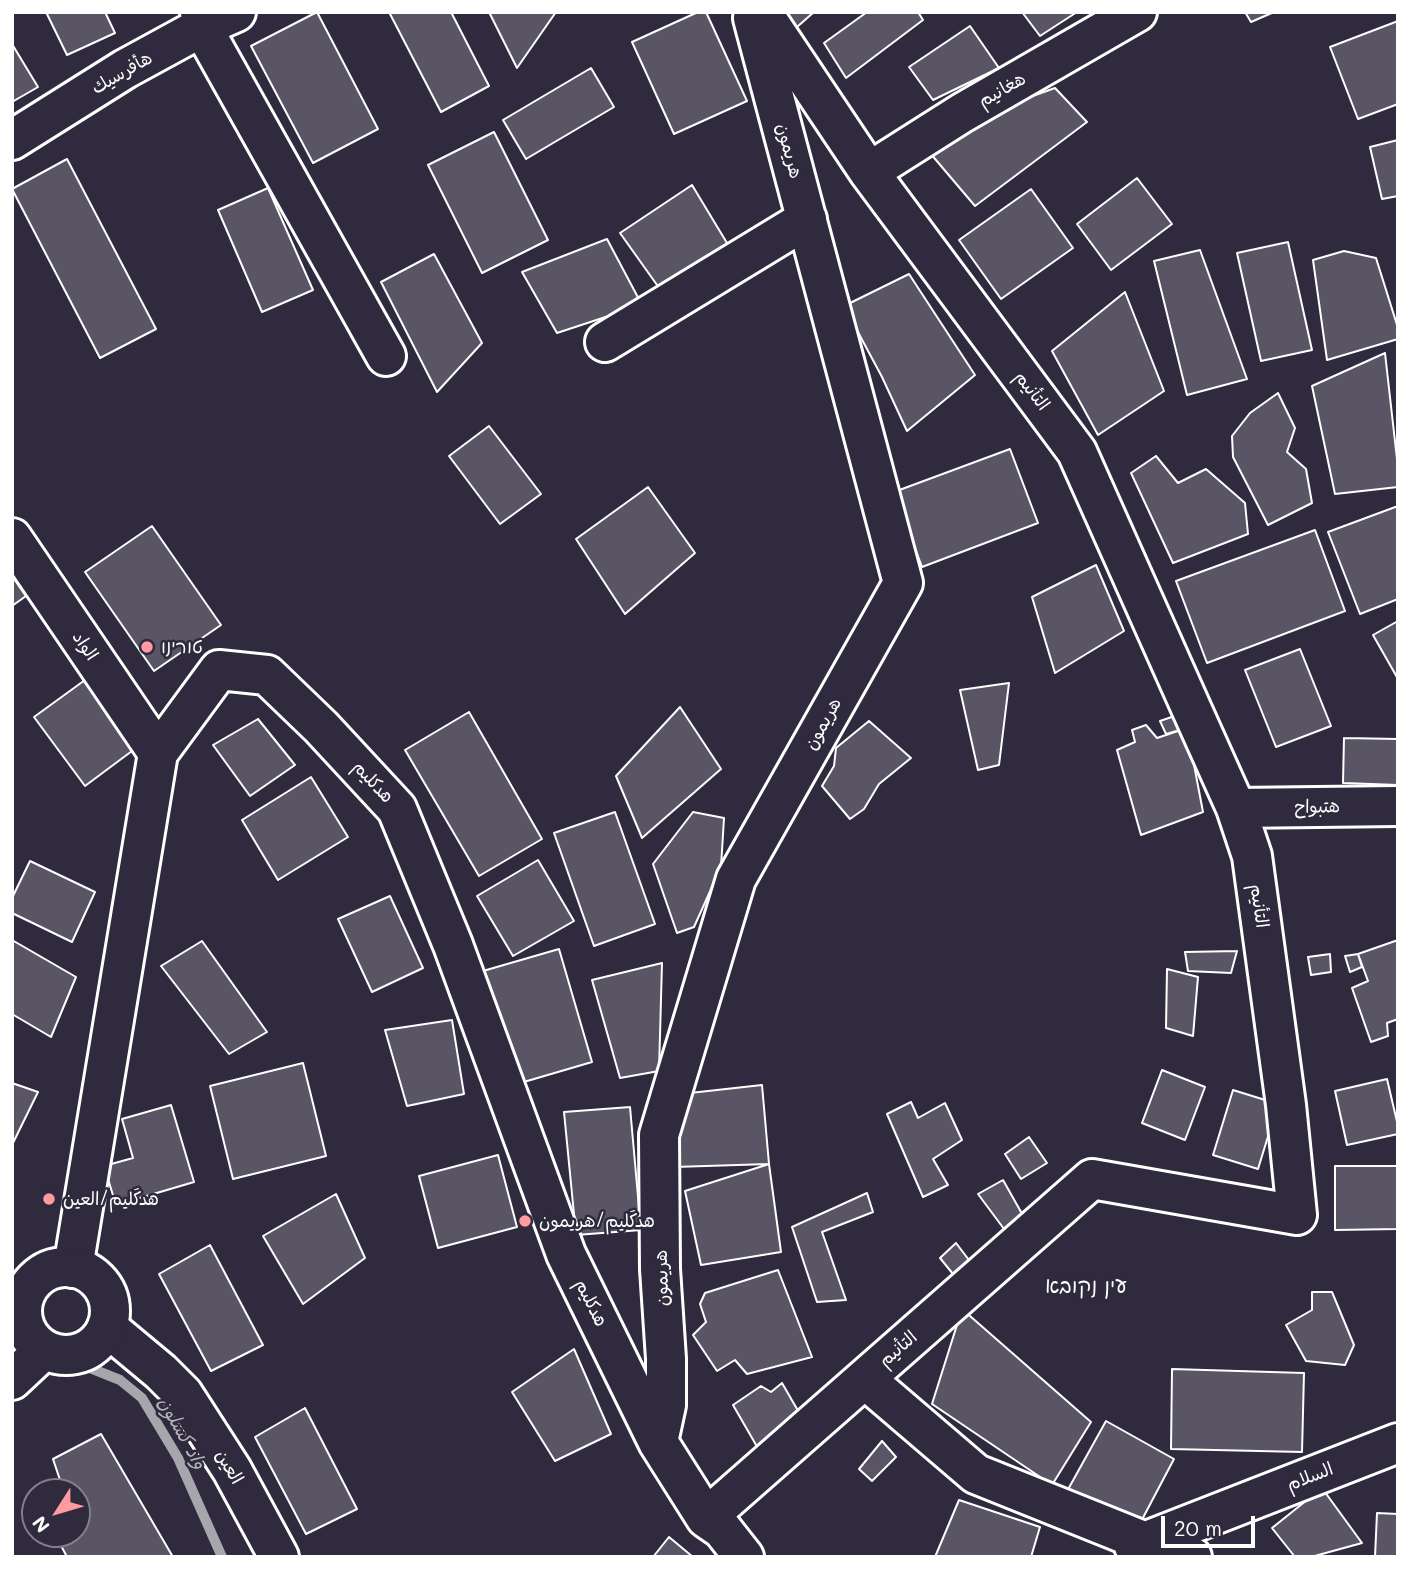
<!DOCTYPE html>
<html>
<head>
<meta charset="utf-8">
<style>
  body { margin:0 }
  #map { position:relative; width:1410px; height:1569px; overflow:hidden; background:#2f2a3d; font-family:Mali,sans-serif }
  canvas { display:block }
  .frame { position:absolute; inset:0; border:14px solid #fff; pointer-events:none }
  .north { position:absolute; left:21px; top:1478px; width:70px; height:70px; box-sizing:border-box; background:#2f2a3d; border:2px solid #827f8b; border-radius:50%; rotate:233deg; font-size:19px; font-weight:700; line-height:28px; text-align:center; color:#fff }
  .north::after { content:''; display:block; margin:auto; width:24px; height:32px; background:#ff9aa2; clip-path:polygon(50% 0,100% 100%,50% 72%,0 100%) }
  .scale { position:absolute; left:1161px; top:1516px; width:94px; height:32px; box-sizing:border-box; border:4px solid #fff; border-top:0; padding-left:9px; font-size:21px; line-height:24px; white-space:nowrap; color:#fff; -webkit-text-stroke:5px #2f2a3d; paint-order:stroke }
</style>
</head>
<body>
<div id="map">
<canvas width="1410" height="1569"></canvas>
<div class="frame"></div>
<div class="north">N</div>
<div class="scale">20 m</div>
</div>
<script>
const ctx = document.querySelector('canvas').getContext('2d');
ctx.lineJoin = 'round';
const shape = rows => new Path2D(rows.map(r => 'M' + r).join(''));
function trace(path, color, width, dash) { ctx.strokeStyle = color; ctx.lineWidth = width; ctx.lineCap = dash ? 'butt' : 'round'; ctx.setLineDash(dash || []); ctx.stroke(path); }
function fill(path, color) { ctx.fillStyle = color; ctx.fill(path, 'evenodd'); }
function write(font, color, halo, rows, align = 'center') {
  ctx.font = font + ' Mali,"Playpen Sans Arabic","Playpen Sans Hebrew",sans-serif'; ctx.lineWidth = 5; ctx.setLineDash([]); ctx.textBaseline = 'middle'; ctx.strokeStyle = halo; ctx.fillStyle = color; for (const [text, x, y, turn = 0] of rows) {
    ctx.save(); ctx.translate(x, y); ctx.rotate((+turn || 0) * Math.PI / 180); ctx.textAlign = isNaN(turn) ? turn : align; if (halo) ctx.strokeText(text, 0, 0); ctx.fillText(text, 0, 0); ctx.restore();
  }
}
const stream = shape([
  [75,1362,120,1380,142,1398,178,1458,222,1557]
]);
const building = shape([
  [46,12,105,12,115,33,67,55,46,12],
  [317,12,378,129,313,163,251,46,317,12],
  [389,12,451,12,489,86,441,112,389,12],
  [489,12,556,12,517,68,489,12],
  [698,12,706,12,747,101,674,134,632,42,698,12],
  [785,12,814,12,797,27,785,12],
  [867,12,918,12,923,20,846,78,824,43,867,12],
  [1022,12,1077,12,1040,36,1022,12],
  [1245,12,1274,12,1251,22,1245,12],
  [1398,21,1398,104,1358,119,1330,47,1398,21],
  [970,26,999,68,933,100,909,67,970,26],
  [12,44,38,87,12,102,12,44],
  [591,68,614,107,526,159,503,120,591,68],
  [1055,88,1087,122,975,206,930,153,1013,103,1055,88],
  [494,132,548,240,482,273,428,165,494,132],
  [1398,140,1398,196,1382,199,1370,147,1398,140],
  [67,159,156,329,100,358,12,189,67,159],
  [1137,178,1172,224,1111,270,1077,224,1137,178],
  [692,185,727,243,723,250,662,292,620,233,692,185],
  [268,188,313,290,262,312,218,210,268,188],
  [1031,189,1073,248,1001,299,959,240,1031,189],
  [607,239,642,305,557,333,522,272,607,239],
  [1288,242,1312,350,1261,361,1237,253,1288,242],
  [1200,250,1247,379,1187,395,1154,261,1200,250],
  [1344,251,1376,258,1398,328,1398,339,1327,360,1313,260,1344,251],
  [434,254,482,343,437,392,381,282,434,254],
  [909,274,975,375,907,431,882,377,844,306,909,274],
  [1125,292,1164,391,1098,435,1052,351,1125,292],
  [1385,353,1398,468,1398,487,1335,494,1312,386,1385,353],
  [1278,393,1295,428,1287,452,1306,469,1312,503,1268,525,1233,457,1232,436,1250,413,1278,393],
  [489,426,541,494,500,524,449,456,489,426],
  [1010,449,1038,523,922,567,894,492,1010,449],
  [1156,456,1178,483,1206,469,1245,503,1248,534,1173,563,1131,473,1156,456],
  [648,487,695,553,625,614,576,539,648,487],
  [1398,506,1398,599,1360,614,1328,532,1398,506],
  [152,526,221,625,154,671,85,572,152,526],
  [1315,530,1345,611,1207,663,1176,581,1315,530],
  [1096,565,1124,631,1055,673,1032,597,1096,565],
  [12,576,26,596,12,606,12,576],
  [1398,621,1398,679,1373,635,1398,621],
  [1300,649,1331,726,1276,747,1245,670,1300,649],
  [85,680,136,748,85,786,34,717,85,680],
  [1009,683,999,765,978,770,960,690,1009,683],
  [680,707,721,769,642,838,616,776,680,707],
  [1192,710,1187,728,1166,734,1160,721,1192,710],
  [469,712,542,839,479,876,405,750,469,712],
  [258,719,295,765,250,796,213,745,258,719],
  [869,721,911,758,879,784,864,809,850,819,822,786,834,766,836,748,869,721],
  [1146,725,1157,738,1187,728,1203,812,1141,835,1117,750,1135,742,1132,730,1146,725],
  [1344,738,1398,739,1398,785,1343,783,1344,738],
  [311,777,348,837,278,880,242,820,311,777],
  [615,812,655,924,594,946,554,833,615,812],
  [693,812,724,818,721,867,694,927,677,933,653,864,693,812],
  [538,860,574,921,513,956,477,896,538,860],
  [30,861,95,892,72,942,12,913,12,898,30,861],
  [390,896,423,968,372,992,338,919,390,896],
  [12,940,76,977,51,1037,12,1014,12,940],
  [1398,940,1398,1019,1387,1023,1388,1036,1371,1042,1352,988,1368,981,1358,954,1398,940],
  [202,941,267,1032,229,1054,161,966,202,941],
  [559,949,592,1062,517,1084,483,971,559,949],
  [1237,951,1231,973,1188,971,1185,952,1237,951],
  [1330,954,1331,972,1311,975,1308,957,1330,954],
  [1358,954,1362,967,1350,972,1345,956,1358,954],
  [662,963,659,1071,620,1078,592,980,662,963],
  [1167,969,1198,977,1193,1036,1166,1028,1167,969],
  [452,1020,464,1094,407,1106,385,1030,452,1020],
  [303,1063,326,1156,233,1179,210,1086,303,1063],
  [1162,1070,1205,1087,1185,1140,1142,1123,1162,1070],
  [1387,1079,1398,1126,1398,1134,1347,1145,1335,1091,1387,1079],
  [12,1083,38,1092,12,1145,12,1083],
  [762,1085,769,1164,674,1167,681,1094,762,1085],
  [1233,1090,1278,1104,1258,1169,1213,1155,1233,1090],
  [911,1102,918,1118,945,1103,962,1140,933,1159,948,1185,923,1197,887,1114,911,1102],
  [171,1105,194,1182,116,1205,104,1166,133,1158,122,1119,171,1105],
  [630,1107,641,1230,576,1235,564,1112,630,1107],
  [1029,1137,1047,1163,1021,1179,1005,1154,1029,1137],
  [498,1155,517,1227,438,1248,419,1176,498,1155],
  [769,1164,781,1252,701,1265,685,1191,769,1164],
  [1335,1166,1397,1166,1398,1229,1335,1230,1335,1166],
  [1003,1180,1025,1219,1007,1233,978,1194,1003,1180],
  [867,1193,873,1212,822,1232,846,1300,817,1302,792,1227,867,1193],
  [336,1194,365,1258,303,1304,263,1236,336,1194],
  [956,1243,972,1264,953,1274,940,1258,956,1243],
  [210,1245,263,1345,211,1371,159,1274,210,1245],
  [778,1270,812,1357,747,1374,735,1360,717,1371,693,1335,706,1322,700,1304,705,1293,778,1270],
  [1312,1292,1332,1292,1354,1345,1345,1365,1306,1361,1286,1325,1312,1310,1312,1292],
  [962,1309,1091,1422,1052,1485,932,1404,962,1309],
  [574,1349,611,1434,555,1461,512,1392,574,1349],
  [1172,1369,1304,1373,1302,1452,1171,1449,1172,1369],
  [782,1383,808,1428,767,1464,733,1405,761,1386,771,1392,782,1383],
  [305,1408,357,1509,306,1534,255,1437,305,1408],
  [1106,1421,1174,1459,1136,1531,1066,1493,1106,1421],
  [101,1434,173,1557,67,1557,55,1534,77,1534,77,1492,64,1492,53,1459,101,1434],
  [882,1441,896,1457,872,1481,859,1469,882,1441],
  [1322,1488,1362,1543,1311,1557,1295,1557,1272,1528,1322,1488],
  [959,1500,1040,1527,1031,1557,935,1557,959,1500],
  [1377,1513,1398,1514,1398,1557,1375,1557,1377,1513],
  [669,1537,693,1557,653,1557,669,1537]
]);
const minor = shape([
  [200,12,202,27,386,356],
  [12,140,125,69,202,27,236,12],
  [869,172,962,113,1137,12],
  [605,342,807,219],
  [12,538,158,753],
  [1236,808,1398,806],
  [73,1268,158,753,219,670,267,675,321,727,397,809,453,945,566,1254,658,1442,706,1518,722,1529,744,1557],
  [107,1327,161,1372,183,1394,232,1470,279,1557],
  [865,1379,976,1474,1143,1541,1192,1557],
  [658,1442,666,1405,666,1359,660,1269,659,1135,736,879,903,583,753,18],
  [706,1518,1092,1179,1297,1215,1286,1105,1252,856,1236,808,1192,710,1077,452,869,172,762,12],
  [1134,1546,1398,1443]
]);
const major = shape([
  '22 1311a44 44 0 1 1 88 0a44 44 0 1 1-88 0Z',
  [12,1380,44,1350]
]);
const markers = [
  [147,647,7,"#ff9aa2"],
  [49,1199,7,"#ff9aa2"],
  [525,1221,7,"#ff9aa2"]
];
const streetNames = [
  ["هأفرسيك",122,73,-30],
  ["هغانيم",1002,90,-30],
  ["هريمون",789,151,75],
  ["التأنيم",1032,391,53],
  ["الواد",85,646,56],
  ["هريمون",823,724,-61],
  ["هدكليم",373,782,47],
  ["هتبواح",1317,807,-1],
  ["التأنيم",1259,906,82],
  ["هريمون",662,1278,-92],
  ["هدكليم",591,1303,64],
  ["التأنيم",898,1349,-41],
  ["العين",229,1467,59],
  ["السلام",1310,1477,-21]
];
const poiNames = [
  ["טורינו",161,647],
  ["هدكَليم/العين",63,1199],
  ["هدكَليم/هريمون",539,1221]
];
const waterNames = [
  ["واد كسلون",182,1433,61]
];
const quarterNames = [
  ["עין נקובא",1086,1287]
];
trace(stream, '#a7a6ad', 10);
fill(building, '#595564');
trace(building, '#fff', 2);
trace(minor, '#fff', 44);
trace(major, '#fff', 44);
trace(minor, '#2f2a3d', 38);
trace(major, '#2f2a3d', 38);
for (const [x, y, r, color] of markers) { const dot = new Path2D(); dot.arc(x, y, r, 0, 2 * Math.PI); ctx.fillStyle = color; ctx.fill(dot); trace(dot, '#2f2a3d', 2.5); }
write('18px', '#fff', '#2f2a3d', streetNames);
write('18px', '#fff', '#2f2a3d', poiNames, 'left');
write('italic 19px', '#b6b4bb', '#2f2a3d', waterNames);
write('21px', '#fff', '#2f2a3d', quarterNames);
</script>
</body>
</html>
